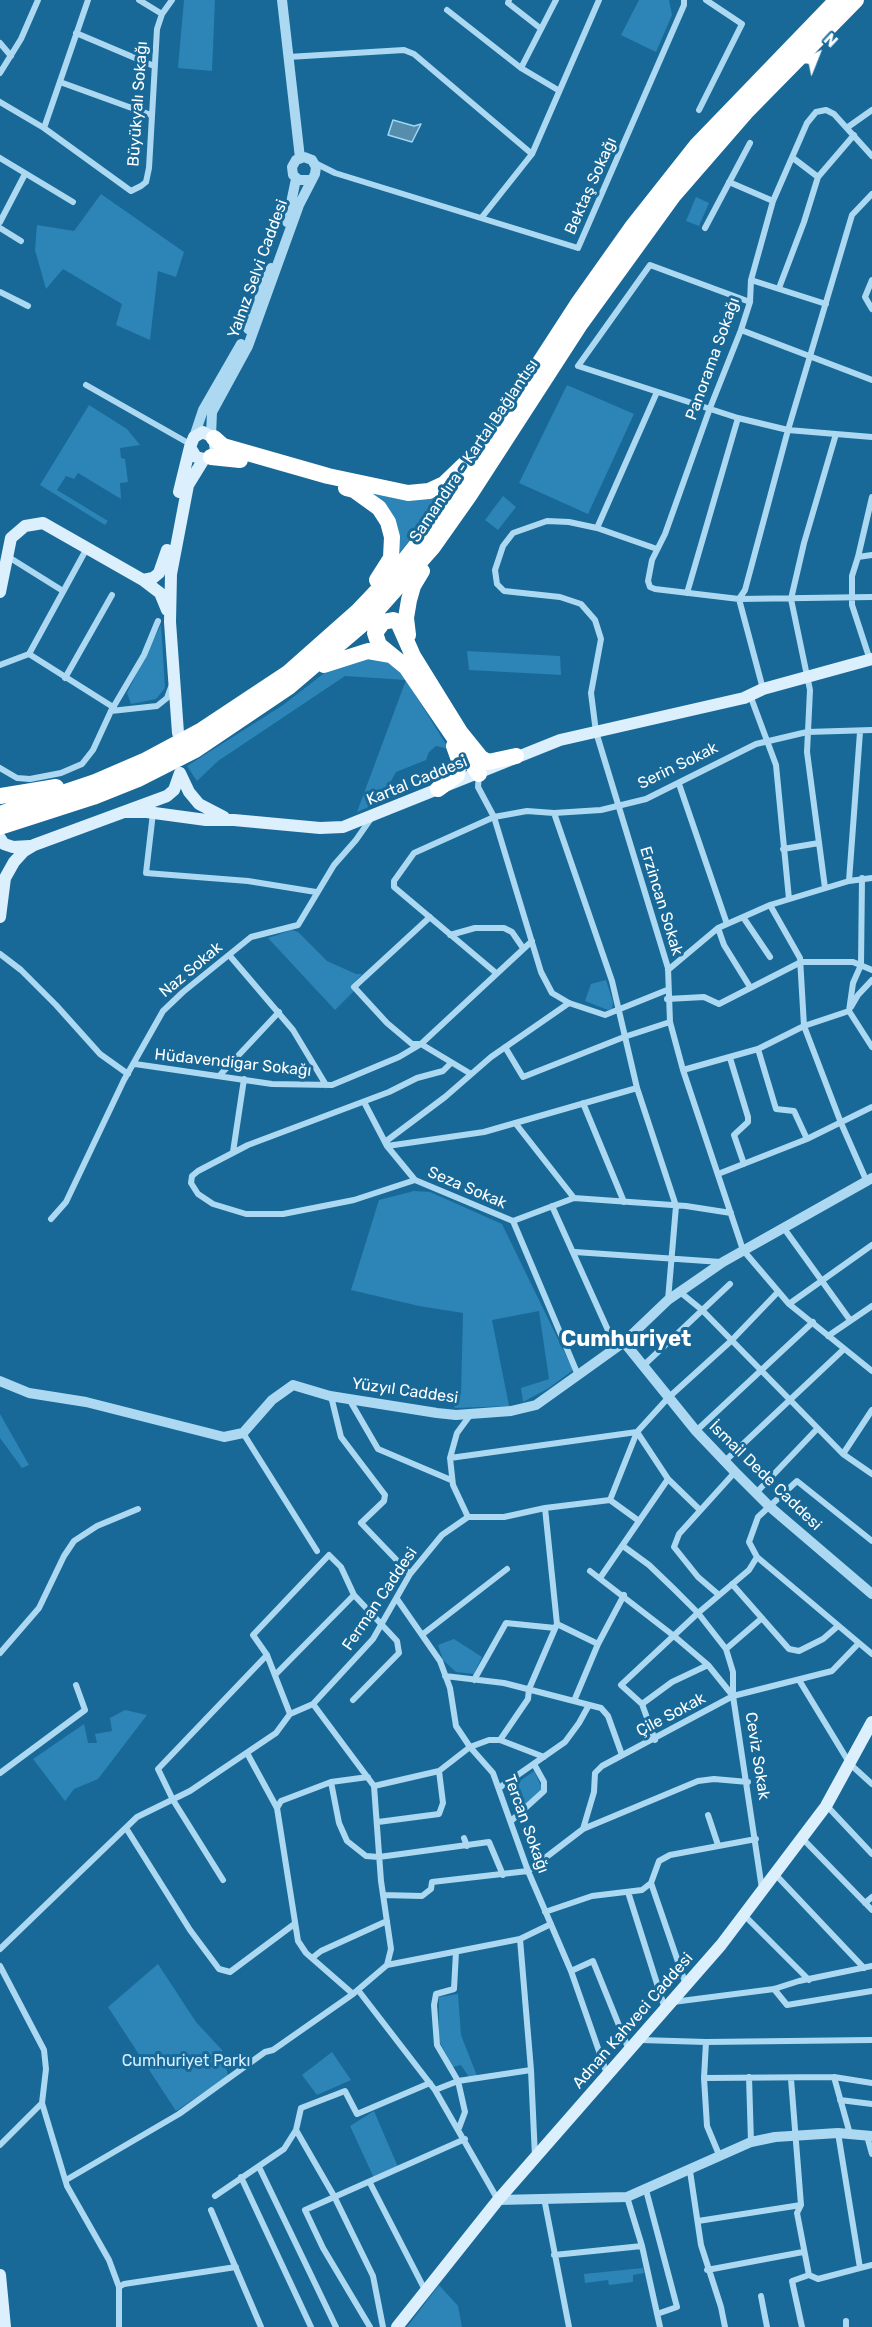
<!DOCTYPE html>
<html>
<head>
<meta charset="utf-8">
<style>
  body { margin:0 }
  #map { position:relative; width:872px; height:2327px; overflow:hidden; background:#186998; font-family:Rubik,sans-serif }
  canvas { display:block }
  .north { position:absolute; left:788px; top:24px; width:60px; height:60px; -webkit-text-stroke:4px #186998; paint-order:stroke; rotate:43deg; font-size:16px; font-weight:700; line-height:24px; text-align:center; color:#fff }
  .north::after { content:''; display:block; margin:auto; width:21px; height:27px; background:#fff; clip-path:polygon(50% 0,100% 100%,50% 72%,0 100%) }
</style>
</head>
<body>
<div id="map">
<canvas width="872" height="2327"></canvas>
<div class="north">N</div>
</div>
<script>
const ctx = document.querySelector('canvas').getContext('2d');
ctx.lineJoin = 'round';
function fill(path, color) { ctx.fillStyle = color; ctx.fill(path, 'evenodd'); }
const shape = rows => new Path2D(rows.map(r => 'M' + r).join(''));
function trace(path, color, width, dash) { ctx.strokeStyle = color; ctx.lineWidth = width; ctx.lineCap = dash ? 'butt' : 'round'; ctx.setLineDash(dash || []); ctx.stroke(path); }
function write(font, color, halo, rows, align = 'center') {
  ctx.font = font + ' Rubik,sans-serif'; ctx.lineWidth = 6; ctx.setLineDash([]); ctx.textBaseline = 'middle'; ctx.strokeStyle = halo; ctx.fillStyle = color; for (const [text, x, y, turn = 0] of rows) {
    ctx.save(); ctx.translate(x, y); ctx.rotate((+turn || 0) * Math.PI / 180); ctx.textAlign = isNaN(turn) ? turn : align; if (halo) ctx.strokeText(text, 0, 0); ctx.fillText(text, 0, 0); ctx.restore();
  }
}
const green = shape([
  [184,0,215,0,212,71,178,68],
  [639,0,669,0,672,15,656,52,621,35],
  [101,194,184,252,176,277,158,271,150,340,116,325,122,304,63,269,46,289,35,250,37,225,74,231],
  [696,197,709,203,699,226,686,221],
  [567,385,634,414,588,514,519,483],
  [89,405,127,429,140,445,120,448,121,458,125,459,128,482,120,483,121,499,78,473,74,479,66,476,57,490,108,521,105,525,40,485],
  [449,488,420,527,397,556,372,492],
  [503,496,516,507,498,530,485,520],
  [161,625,165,688,156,699,131,704,127,693],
  [467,651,560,656,561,675,469,670],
  [362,654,394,663,406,680,449,749,436,746,429,752,426,760,396,772,390,783,391,797,357,812,406,680,345,676,218,761,197,781,187,766,283,705,336,664],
  [292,930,298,932,327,961,356,974,362,974,351,986,355,990,335,1010,268,938],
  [606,980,613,1002,612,1009,608,1010,585,1001,591,984],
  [414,1191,430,1192,502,1224,573,1370,549,1388,523,1402,521,1388,549,1379,539,1311,492,1320,509,1406,455,1408,452,1398,461,1394,463,1313,419,1306,351,1290,379,1200],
  [0,1414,29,1465,22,1468,0,1438],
  [454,1639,482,1657,474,1674,456,1672,443,1660,438,1645],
  [125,1710,147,1715,98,1779,74,1789,65,1801,33,1759,84,1724,88,1743,97,1743,95,1734,112,1731,110,1718],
  [534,1771,543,1790,516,1812,510,1788],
  [158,1964,196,2022,222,2050,228,2076,176,2111,108,2007],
  [458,1994,461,2035,477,2076,469,2077,461,2065,453,2067,439,2041,439,1997],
  [332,2052,351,2080,317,2095,302,2075],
  [374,2111,398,2167,374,2178,350,2126],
  [643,2268,644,2273,633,2275,633,2282,609,2285,608,2280,585,2283,584,2274],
  [439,2285,458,2306,462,2327,407,2327]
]);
const water = shape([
  [393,120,414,126,421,124,412,142,388,135,393,120]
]);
const minor = shape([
  [139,0,162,14],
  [509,0,508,3,540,28],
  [447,10,521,68,558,90],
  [76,33,154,66],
  [0,43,11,56],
  [288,57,404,50,414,54,532,154],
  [521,68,556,0],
  [0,73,21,39,38,0],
  [60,82,151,115],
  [0,102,44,128,131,191,141,186,146,182,149,168,157,29,162,14,172,0],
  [699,110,742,24,706,0],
  [848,127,872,110],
  [44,128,88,0],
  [872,156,834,114,826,110,816,112,807,123,773,201,751,280,750,302,741,330,710,408,665,534,652,560,648,581,650,587,655,589,739,599,872,597],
  [0,158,73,202],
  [793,158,818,177],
  [315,163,335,173,578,248,684,5,684,0],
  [729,182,773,201],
  [482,217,532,154,599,0],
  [0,222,25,174],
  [0,228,21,241],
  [705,228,750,143],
  [751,280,826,304],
  [872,280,865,297,872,309],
  [779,288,804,222,818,177,854,135],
  [0,292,28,306],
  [750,302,650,265,578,366,738,418,788,430,872,437],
  [741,330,872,380],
  [86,385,190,444],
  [872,497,858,557,872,555],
  [597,528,657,392],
  [657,549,597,528,569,522,547,521,513,533,503,546,495,570,497,584,504,591,560,597,581,604,595,620,601,639,591,693,596,732,668,968,670,1022,683,1070,743,1250,789,1304,872,1371],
  [7,556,63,591],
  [858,557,852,576,852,605,870,660],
  [687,593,738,418],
  [29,654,113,707],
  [0,665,29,654,87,548],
  [65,678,112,595],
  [763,689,739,599,745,590,788,430,852,215,872,194],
  [750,695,776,765,789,899],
  [111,711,157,706,167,698,171,687],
  [0,768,17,778,30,779,61,773,82,764,93,750,111,711,144,655,158,621],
  [479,774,478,787,494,817,541,972,552,993,569,1003,605,1015,667,990],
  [679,784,727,924],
  [153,813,146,873,248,881,316,892],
  [554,813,612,981,637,1088,676,1206,668,1300],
  [783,849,819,843],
  [849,881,860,732],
  [825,888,807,752,810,690,791,599,804,543,836,434],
  [770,905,800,958,804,1026,841,1123,867,1182],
  [430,917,354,987,387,1023,412,1044,421,1044,471,1074],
  [743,917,770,957],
  [718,928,724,945,750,987],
  [450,935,475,928,504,928,512,932,523,948],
  [0,954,21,970,56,1005,100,1054,128,1074],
  [230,956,293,1030,326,1085],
  [668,970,718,928,743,917,770,905,849,881,872,878],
  [496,973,394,887,394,881,414,853,494,817,527,811,554,813,601,810,646,799,756,744,807,732,872,730],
  [667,999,704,997,719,1004,801,962,853,962,872,970],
  [851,1007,858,995,872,980],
  [849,1011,853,983,861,965,862,878],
  [849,1011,872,1047],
  [505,1047,523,1077,624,1037,670,1022],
  [758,1049,776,1109,794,1111,807,1139],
  [730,1058,748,1117,748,1122,734,1135,744,1164],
  [135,1064,272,1084,332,1085,399,1057,421,1044,532,941],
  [450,1064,443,1071,417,1078,389,1092,248,1145,198,1171,192,1176,191,1183,198,1194,213,1204,246,1214,283,1214,354,1200,415,1180,513,1221,578,1375],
  [683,1070,758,1049,804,1026,849,1011],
  [220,1075,279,1012],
  [364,1102,387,1146,415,1180],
  [583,1103,624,1202],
  [516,1124,574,1198],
  [385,1142,445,1097,491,1057,569,1003],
  [387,1146,484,1132,637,1088],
  [233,1152,244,1079],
  [718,1174,807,1139,872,1107],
  [552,1206,616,1348],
  [51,1219,66,1202,124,1080,163,1011,183,992,251,937,298,925,334,865,356,840,372,817],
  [513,1221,574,1198,686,1206,731,1213],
  [783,1227,850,1320],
  [575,1252,721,1262],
  [680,1292,702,1310,843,1454,872,1474],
  [789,1304,872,1245],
  [828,1336,872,1306],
  [643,1366,730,1284],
  [331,1396,341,1437,385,1495,384,1501,361,1523,410,1574],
  [349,1399,378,1449,451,1480],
  [696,1431,813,1322],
  [243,1433,317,1551],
  [843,1454,872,1410],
  [450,1458,637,1432,668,1479,700,1510],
  [725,1461,844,1349],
  [756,1493,817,1429],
  [610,1500,639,1521],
  [468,1517,453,1485,450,1458,457,1433,471,1414],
  [623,1546,649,1565,674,1589,698,1613,726,1649,733,1672,733,1696],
  [590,1571,674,1636,708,1665,733,1696,762,1889],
  [600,1578,668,1479],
  [732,1584,789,1649,799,1651,823,1639,838,1626],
  [719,1595,698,1577,674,1547,679,1534,735,1472],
  [397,1599,440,1661,450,1688,456,1726,470,1747,493,1773,528,1871,571,1971,607,2074],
  [557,1624,598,1644],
  [423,1634,507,1569],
  [859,1643,757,1557,749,1542,758,1517,797,1481,872,1541],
  [726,1649,762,1618],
  [0,1653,39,1608,64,1556,74,1541,97,1526,138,1509],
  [275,1675,354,1595,397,1641,399,1653,353,1700],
  [445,1676,504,1683,601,1708,608,1716,622,1755],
  [474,1680,506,1623,555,1628],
  [799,1680,850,1764,872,1784],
  [574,1701,598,1644,624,1595],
  [313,1704,374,1786,381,1881,391,1949,387,1965],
  [642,1704,672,1682,708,1665],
  [290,1714,267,1655,253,1635,329,1555,341,1567,354,1595],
  [500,1740,528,1699,529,1689,557,1624,545,1508],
  [655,1740,642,1704,621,1685,698,1613,749,1570,757,1557],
  [247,1753,277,1808,298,1941,306,1953,353,1994],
  [0,1773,85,1710,76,1685],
  [331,1782,339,1823,347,1841,366,1856,379,1857,489,1842,503,1875],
  [374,1786,439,1771,470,1747,489,1740,500,1740,544,1757],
  [499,1788,565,1742,579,1723,589,1705],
  [827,1806,872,1854],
  [277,1808,281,1801,331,1782,368,1777],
  [708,1815,718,1845],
  [511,1821,544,1791,544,1782,534,1764],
  [378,1822,439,1814,443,1803,439,1771],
  [126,1828,190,1930,219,1969,230,1972,293,1925],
  [583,1829,698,1781,714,1779,748,1782],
  [464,1838,467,1846],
  [802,1838,872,1910],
  [775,1874,864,1968],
  [223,1880,173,1800,158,1769,267,1655],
  [651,1883,686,1985],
  [628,1892,665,2009],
  [383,1895,422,1896,431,1889,432,1882,528,1871,583,1829,594,1792,595,1773,602,1766,733,1696,832,1671,859,1643,872,1654],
  [865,1903,872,1897],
  [545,1912,592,1896,642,1890,651,1883,659,1861,670,1855,756,1839],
  [744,1915,809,1980],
  [520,1939,531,2070,535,2157],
  [0,1949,137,1817,190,1791,276,1733,290,1714,313,1704,373,1639,410,1574,442,1535,468,1517,504,1517,545,1508,610,1500,637,1432,668,1398,731,1341,777,1293],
  [456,1952,454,1989,436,1994,434,2005,437,2045,458,2081,465,2112,459,2128],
  [312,1958,321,1951,387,1921],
  [0,1966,44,2050,46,2069,42,2103,0,2145],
  [571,1971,593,1961,629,2050],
  [774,1989,787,2005,872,1991],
  [358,1990,435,2090,498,2200],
  [673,2002,774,1989,799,1981,872,1966],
  [641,2040,706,2042,872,2040],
  [706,2042,704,2078,707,2126,720,2157],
  [749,2077,751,2142],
  [834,2077,850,2134],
  [704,2078,834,2077,872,2083],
  [791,2079,801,2205,797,2213,809,2275,818,2279,872,2265],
  [435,2090,458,2081,531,2070],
  [840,2100,872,2104],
  [42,2103,67,2186,109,2260,119,2287,119,2327],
  [296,2130,334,2196,373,2276,383,2327],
  [838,2133,860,2268],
  [867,2136,872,2154],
  [259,2167,336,2327],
  [690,2171,701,2245,721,2307,725,2327],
  [241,2177,311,2327],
  [66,2180,179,2114,265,2052,273,2050,353,1994,387,1965,520,1939,551,1924],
  [370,2183,425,2290],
  [646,2190,677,2307,657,2314],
  [215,2196,284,2149,296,2130,301,2108,345,2091,357,2114,430,2083],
  [627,2197,642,2246,660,2327],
  [544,2198,569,2327],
  [211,2210,261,2327],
  [698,2221,801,2205],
  [554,2255,642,2246],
  [707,2270,803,2252],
  [119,2287,124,2284,236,2267],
  [761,2296,767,2327],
  [370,2327,323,2248,305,2210,465,2139],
  [802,2327,792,2281,809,2275],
  [846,2327,846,2321]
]);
const tertiary = shape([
  [282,0,300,158],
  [287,222,296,179],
  [248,329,271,268],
  [211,435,212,412,248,346,299,205,315,174,316,167,312,160,304,157,296,160,292,167,293,175,299,180,310,180],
  [194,437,203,410,241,344],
  [624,1342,696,1431,735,1472,769,1506,872,1594],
  [0,1381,29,1393,86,1402,224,1437,243,1433,272,1400,293,1385,330,1396,437,1413,456,1415,511,1411,536,1405,578,1375,624,1342,668,1300,723,1262,872,1178],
  [498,2200,627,2197,751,2142,775,2137,838,2133,872,2136]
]);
const secondary = shape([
  [179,492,190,447],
  [143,580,153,578,159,573,167,550],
  [0,592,11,538,25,526,43,523,143,580,160,593,167,610],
  [178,733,170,622,171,574,188,485,204,459,211,457,216,450,214,438,203,432,194,437,190,447,196,457,204,459],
  [180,773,189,792,199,804,224,817],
  [124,812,147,812,206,820,234,820,320,828,343,827,560,740,744,698,763,689,872,659],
  [0,838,4,844,13,847,30,846],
  [0,917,5,878,14,862,24,851,34,845,167,796,174,790,180,773],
  [0,2275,5,2327],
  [397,2327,498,2200,721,1945,826,1806,872,1722]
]);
const motorway = shape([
  [214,438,223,446,328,476,408,493,429,491,444,484,468,461],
  [211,457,240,460],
  [346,488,354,490,379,508,388,522,392,537,391,558,377,580],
  [408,635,406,618,409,600,413,586,422,571],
  [324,665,368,651,391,655],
  [479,774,406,667,379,645,375,633,383,622,393,620,398,622,413,656,460,732,481,758,488,762,516,756],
  [438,789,457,775,459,760,454,746],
  [0,796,56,787],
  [0,814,95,782,146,760,202,730,288,673,358,611,396,571,442,513,577,305,633,226,697,145,837,0],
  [0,827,93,797,138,779,195,750,290,686,371,617,433,547,469,496,581,323,673,196,746,112,856,0]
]);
const streetNames = [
  ["Büyükyalı Sokağı",138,104,-86],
  ["Bektaş Sokağı",591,186,-66],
  ["Yalnız Selvi Caddesi",258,269,-70],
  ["Panorama Sokağı",713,359,-70],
  ["Samandıra - Kartal Bağlantısı",474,451,-56],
  ["Serin Sokak",678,766,-26],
  ["Kartal Caddesi",417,781,-22],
  ["Erzincan Sokak",661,901,73],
  ["Naz Sokak",191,970,-40],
  ["Hüdavendigar Sokağı",233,1063,6],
  ["Seza Sokak",467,1188,23],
  ["Yüzyıl Caddesi",405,1391,8],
  ["İsmail Dede Caddesi",765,1476,44],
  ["Ferman Caddesi",380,1599,-56],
  ["Çile Sokak",671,1715,-28],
  ["Ceviz Sokak",757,1756,81],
  ["Tercan Sokağı",526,1824,70],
  ["Adnan Kahveci Caddesi",633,2021,-49]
];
const parkNames = [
  ["Cumhuriyet Parkı",186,2061]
];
const districtNames = [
  ["Cumhuriyet",626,1340]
];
fill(green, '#2c85b6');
fill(water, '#568cac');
trace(water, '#9fd7f3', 1.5);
trace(minor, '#acd9f1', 6);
trace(tertiary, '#acd9f1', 10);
trace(secondary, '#dbeffc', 12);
trace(motorway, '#fff', 16);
write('16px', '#fff', '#186998', streetNames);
write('16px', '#d4eefc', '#186998', parkNames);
write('bold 22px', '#fff', '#186998', districtNames);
</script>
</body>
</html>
